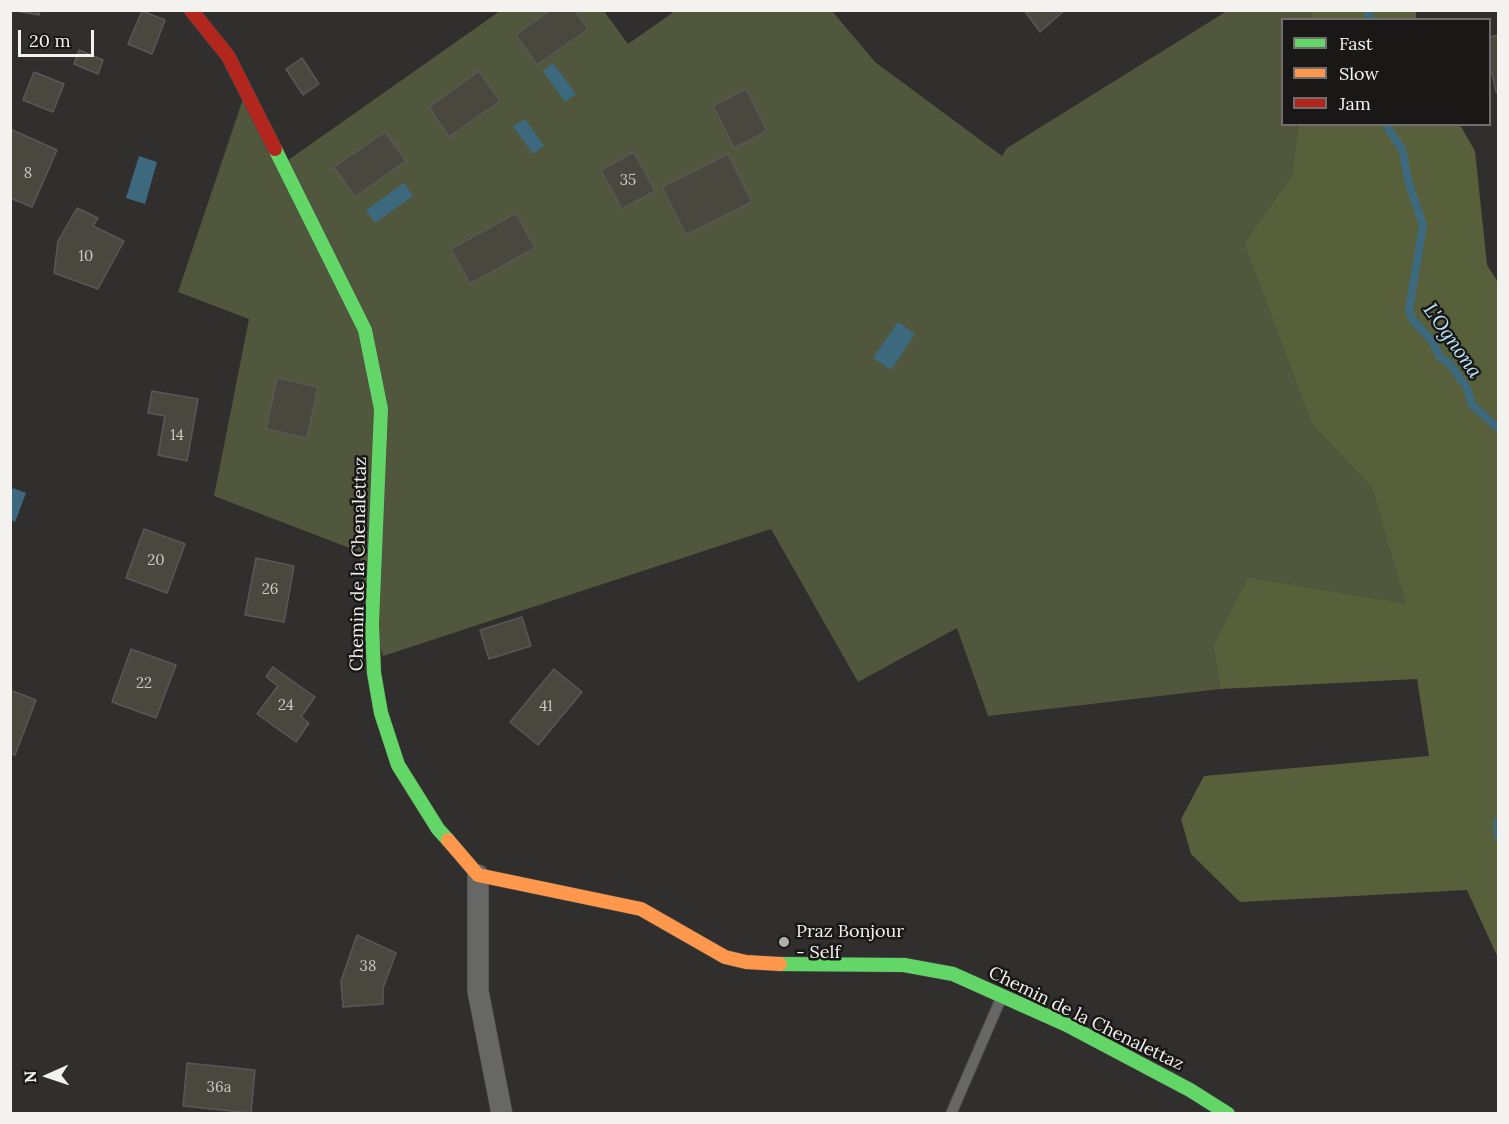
<!DOCTYPE html>
<html>
<head>
<meta charset="utf-8">
<style>
  body { margin:0 }
  #map { position:relative; width:1509px; height:1124px; overflow:hidden; background:#302f2d; font-family:Lora,serif }
  canvas { display:block }
  .frame { position:absolute; inset:0; border:12px solid #f3f2ef; pointer-events:none }
  .legend { position:absolute; left:1281px; top:18px; width:210px; height:108px; box-sizing:border-box; background:#191816; border:2px solid #706f6d; margin:0; padding:8px 10px; list-style:none; font-size:18px; color:#f3f2ef }
  .legend li { display:flex; align-items:center; gap:12px; height:30px }
  .legend b { width:30px; border:2px solid #706f6d }
  .north { position:absolute; left:18px; top:1046px; width:60px; height:60px; -webkit-text-stroke:4px #191816; paint-order:stroke; rotate:267deg; font-size:16px; font-weight:700; line-height:24px; text-align:center; color:#f3f2ef }
  .north::after { content:''; display:block; margin:auto; width:21px; height:27px; background:#f3f2ef; clip-path:polygon(50% 0,100% 100%,50% 72%,0 100%) }
  .scale { position:absolute; left:18px; top:30px; width:76px; height:27px; box-sizing:border-box; border:3px solid #f3f2ef; border-top:0; padding-left:8px; font-size:18px; line-height:21px; white-space:nowrap; color:#f3f2ef; -webkit-text-stroke:4px #191816; paint-order:stroke }
</style>
</head>
<body>
<div id="map">
<canvas width="1509" height="1124"></canvas>
<div class="frame"></div>
<ul class="legend">
<li><b style="height:8px;background:#63d668"></b>Fast</li>
<li><b style="height:8px;background:#ff974d"></b>Slow</li>
<li><b style="height:8px;background:#b3261e"></b>Jam</li>
</ul>
<div class="north">N</div>
<div class="scale">20 m</div>
</div>
<script>
const ctx = document.querySelector('canvas').getContext('2d');
ctx.lineJoin = 'round';
function fill(path, color) { ctx.fillStyle = color; ctx.fill(path, 'evenodd'); }
const shape = rows => new Path2D(rows.map(r => 'M' + r).join(''));
function trace(path, color, width, dash) { ctx.strokeStyle = color; ctx.lineWidth = width; ctx.lineCap = dash ? 'butt' : 'round'; ctx.setLineDash(dash || []); ctx.stroke(path); }
function write(font, color, halo, rows, align = 'center') {
  ctx.font = font + ' Lora,serif'; ctx.lineWidth = 5; ctx.setLineDash([]); ctx.textBaseline = 'middle'; ctx.strokeStyle = halo; ctx.fillStyle = color; for (const [text, x, y, turn = 0] of rows) {
    ctx.save(); ctx.translate(x, y); ctx.rotate((+turn || 0) * Math.PI / 180); ctx.textAlign = isNaN(turn) ? turn : align; if (halo) ctx.strokeText(text, 0, 0); ctx.fillText(text, 0, 0); ctx.restore();
  }
}
const green = shape([
  [500,11,604,11,628,44,675,11,832,11,875,62,1002,156,1007,148,1227,11,1313,11,1311,19,1282,20,1282,124,1298,125,1292,175,1244,243,1311,423,1372,488,1405,603,1248,577,1213,646,1220,689,988,716,957,628,858,682,771,529,383,656,362,590,360,552,214,496,249,319,178,292,244,96,284,163]
]);
const forest = shape([
  [1313,10,1416,11,1416,19,1311,19],
  [1298,125,1460,125,1475,151,1487,265,1498,282,1498,958,1467,890,1240,902,1191,854,1181,819,1204,776,1429,756,1417,679,1220,689,1213,646,1248,577,1405,603,1372,488,1311,423,1244,243,1292,175]
]);
const water = shape([
  [553,63,576,94,565,102,543,71],
  [525,119,544,146,533,154,513,126],
  [139,156,157,162,145,204,126,198],
  [404,183,413,196,375,223,366,210],
  [898,322,915,334,891,370,873,358],
  [13,488,26,493,15,522,11,520,11,494]
]);
const stream = shape([
  [1367,10,1371,20],
  [1387,124,1387,127,1402,149,1409,184,1423,225,1409,310,1412,319,1432,341,1440,357,1450,364,1467,388,1472,405,1498,428],
  [1498,821,1497,826,1498,837]
]);
const building = shape([
  [10,10,40,10,39,15,10,10],
  [550,10,575,10,588,29,537,65,516,35,550,10],
  [1024,10,1065,10,1040,32,1024,10],
  [142,11,165,20,152,54,128,44,142,11],
  [1498,35,1498,92,1496,92,1492,73,1490,73,1490,37,1498,35],
  [79,50,103,60,98,74,74,64,79,50],
  [302,58,319,84,303,95,286,69,302,58],
  [479,71,500,101,449,137,429,107,479,71],
  [34,72,64,84,53,112,23,100,34,72],
  [746,89,767,131,734,148,713,106,746,89],
  [10,129,57,150,32,207,10,198,10,129],
  [385,132,406,161,355,197,334,167,385,132],
  [634,152,655,191,622,209,601,170,634,152],
  [728,154,752,202,686,235,662,187,728,154],
  [77,208,98,218,93,226,124,241,98,289,54,273,58,241,77,208],
  [516,213,535,248,470,284,451,249,516,213],
  [277,378,318,387,307,438,266,429,277,378],
  [152,391,198,399,187,461,158,455,165,416,148,413,152,391],
  [144,529,185,544,167,593,126,578,144,529],
  [256,558,294,566,284,622,245,615,256,558],
  [522,617,531,646,489,659,480,630,522,617],
  [131,649,176,665,156,718,112,702,131,649],
  [273,667,315,697,301,717,309,723,296,742,257,714,278,686,266,677,273,667],
  [554,669,582,692,538,745,510,722,554,669],
  [10,690,36,700,15,755,10,753,10,690],
  [357,935,396,953,383,988,383,1004,343,1007,341,981,357,935],
  [187,1063,255,1070,251,1113,183,1106,187,1063]
]);
const lane = shape([
  [951,1114,1002,996]
]);
const street = shape([
  [478,875,478,991,502,1114]
]);
const fast = shape([
  [275,149,365,330,381,409,372,624,374,673,381,713,398,765,438,829,448,840],
  [780,964,904,965,953,974,1067,1025,1190,1090,1228,1114]
]);
const slow = shape([
  [448,840,478,875,641,909,725,957,746,962,780,964]
]);
const jam = shape([
  [191,10,228,56,275,149]
]);
const markers = [
  [784,942,6,"#afaeab"]
];
const numberNames = [
  ["8",28,174],
  ["35",628,181],
  ["10",86,257],
  ["14",177,436],
  ["20",156,561],
  ["26",270,590],
  ["22",144,684],
  ["24",286,706],
  ["41",546,707],
  ["38",368,967],
  ["36a",219,1088]
];
const streetNames = [
  ["Chemin de la Chenalettaz",359,564,-89],
  ["Chemin de la Chenalettaz",1086,1019,26]
];
const poiNames = [
  ["Praz Bonjour",796,932],
  ["- Self",796,953]
];
const waterNames = [
  ["L'Ognona",1452,341,55]
];
fill(green, '#51573d');
fill(forest, '#58603b');
fill(water, '#3d697e');
trace(stream, '#3d697e', 8);
fill(building, '#4a473f');
trace(building, '#585857', 1.5);
trace(lane, '#4c4c49', 12);
trace(street, '#4c4c49', 22);
trace(fast, '#4c4c49', 15);
trace(slow, '#4c4c49', 15);
trace(jam, '#4c4c49', 15);
trace(lane, '#676765', 10);
trace(street, '#676765', 21);
trace(fast, '#63d668', 14);
trace(slow, '#ff974d', 14);
trace(jam, '#b3261e', 14);
for (const [x, y, r, color] of markers) { const dot = new Path2D(); dot.arc(x, y, r, 0, 2 * Math.PI); ctx.fillStyle = color; ctx.fill(dot); trace(dot, '#191816', 2); }
write('15px', '#c9c7c3', null, numberNames);
write('18px', '#f3f2ef', '#191816', streetNames);
write('18px', '#f3f2ef', '#191816', poiNames, 'left');
write('italic 20px', '#b8e6fd', '#191816', waterNames);
</script>
</body>
</html>
